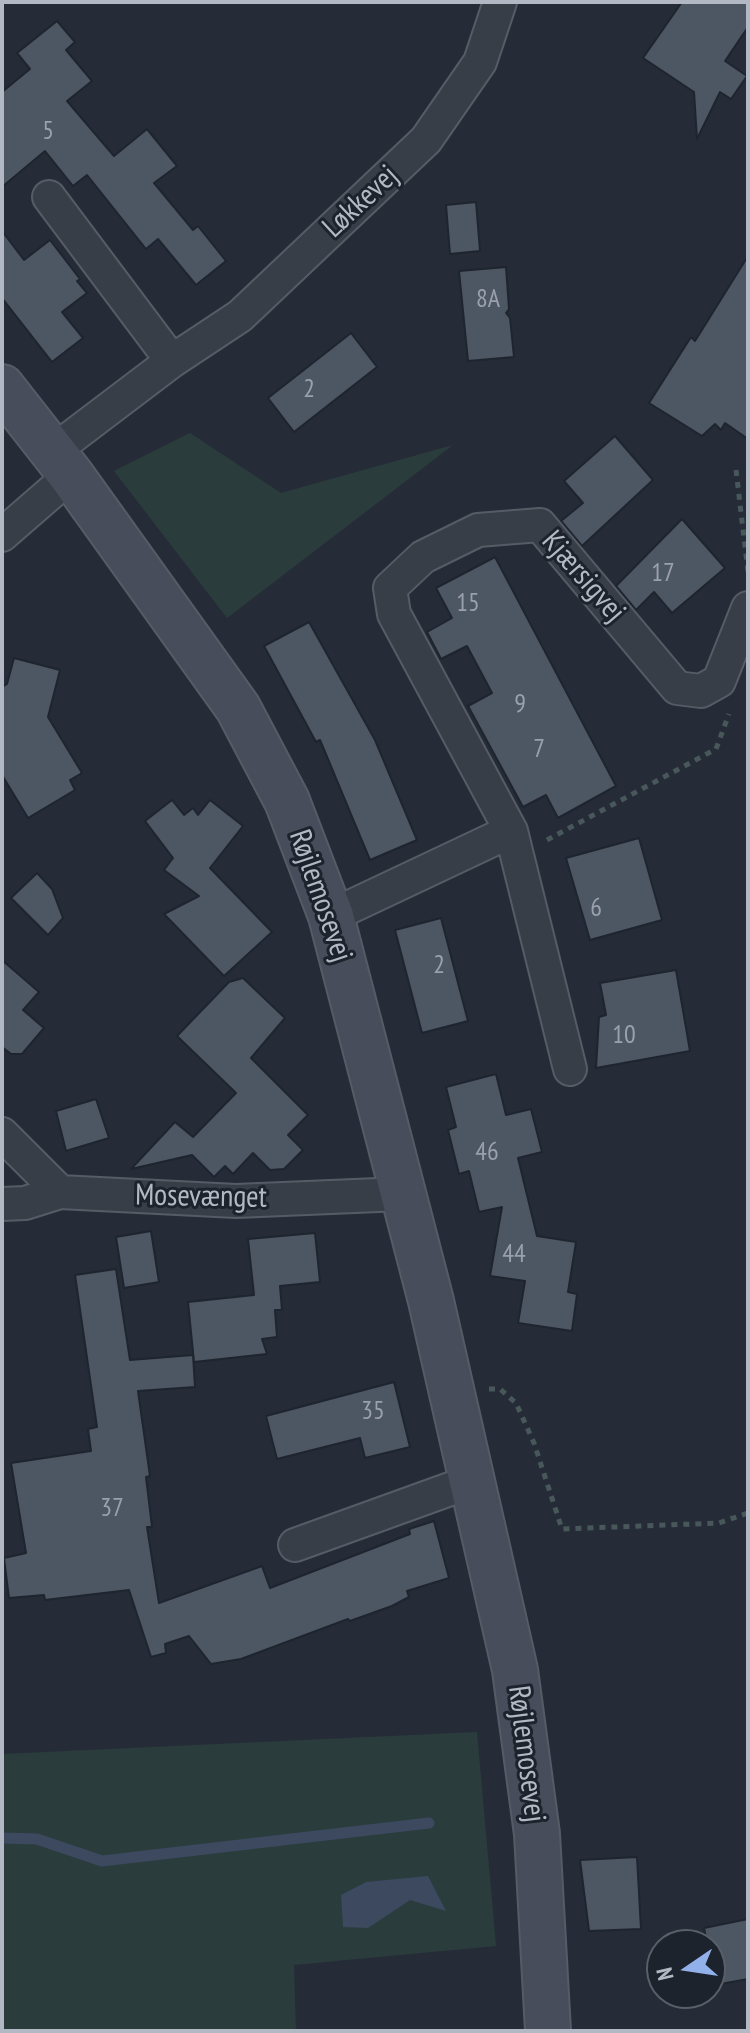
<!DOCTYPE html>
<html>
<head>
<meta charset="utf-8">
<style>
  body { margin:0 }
  #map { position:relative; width:750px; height:2033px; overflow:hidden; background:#252c37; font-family:"PT Sans Narrow",sans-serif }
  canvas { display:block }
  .frame { position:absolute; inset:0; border:4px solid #b3b9c4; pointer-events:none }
  .north { position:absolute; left:646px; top:1929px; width:80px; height:80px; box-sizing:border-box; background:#1d232d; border:2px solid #595f69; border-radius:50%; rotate:257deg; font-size:22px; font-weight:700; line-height:32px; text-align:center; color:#b3b9c4 }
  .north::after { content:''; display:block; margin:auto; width:28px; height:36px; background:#92b1ea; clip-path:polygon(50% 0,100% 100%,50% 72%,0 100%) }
</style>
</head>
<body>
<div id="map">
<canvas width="750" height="2033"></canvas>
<div class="frame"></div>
<div class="north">N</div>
</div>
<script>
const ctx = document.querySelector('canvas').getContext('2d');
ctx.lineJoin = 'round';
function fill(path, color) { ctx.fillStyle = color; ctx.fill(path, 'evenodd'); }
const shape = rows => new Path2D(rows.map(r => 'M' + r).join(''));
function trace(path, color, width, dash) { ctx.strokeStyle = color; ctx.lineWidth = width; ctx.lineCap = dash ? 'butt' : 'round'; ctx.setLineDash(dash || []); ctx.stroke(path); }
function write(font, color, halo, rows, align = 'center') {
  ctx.font = font + ' "PT Sans Narrow",sans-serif'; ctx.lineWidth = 6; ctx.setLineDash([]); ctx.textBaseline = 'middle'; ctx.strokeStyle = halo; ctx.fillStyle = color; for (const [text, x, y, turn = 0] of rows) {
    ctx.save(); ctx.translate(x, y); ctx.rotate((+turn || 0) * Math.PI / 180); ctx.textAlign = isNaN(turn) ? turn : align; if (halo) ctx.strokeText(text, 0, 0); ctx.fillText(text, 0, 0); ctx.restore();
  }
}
const green = shape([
  [190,433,281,493,453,445,227,618,114,471],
  [477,1732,496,1946,294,1965,296,2031,2,2031,2,1754]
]);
const water = shape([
  [428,1876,446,1911,410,1900,368,1928,343,1927,341,1895,366,1882]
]);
const stream = shape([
  [2,1838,37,1839,102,1861,429,1823]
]);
const building = shape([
  [682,2,748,2,748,27,725,61,747,76,731,99,720,92,697,139,694,92,643,58,682,2],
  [57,21,75,42,66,50,92,81,67,101,114,156,147,129,177,166,154,183,193,230,198,226,226,261,196,285,158,239,146,249,87,175,73,186,45,151,2,187,2,92,30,69,17,53,57,21],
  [476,202,480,251,450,254,446,205,476,202],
  [2,231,24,260,50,240,80,279,77,281,87,293,62,312,83,338,52,362,2,298,2,231],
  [748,256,748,439,725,423,721,430,715,424,702,436,649,403,691,337,695,341,748,256],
  [506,267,509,309,506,313,510,318,514,357,468,361,459,271,506,267],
  [351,333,377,367,294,432,268,398,351,333],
  [615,436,653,480,582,546,561,521,583,503,564,481,615,436],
  [682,519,725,568,672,613,654,592,636,610,616,586,682,519],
  [495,557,616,786,558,818,546,795,523,807,468,706,492,693,467,646,441,659,427,632,452,618,436,588,495,557],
  [309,622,375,740,417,840,370,860,320,740,316,742,264,646,309,622],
  [14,658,60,670,48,717,82,773,70,780,75,790,28,818,2,775,2,687,7,684,14,658],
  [172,800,184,815,193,808,198,815,210,800,243,826,210,868,272,932,224,976,164,914,199,896,164,870,173,858,145,821,172,800],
  [639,838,662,920,590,940,566,858,639,838],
  [37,873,52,889,63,918,48,935,11,898,37,873],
  [441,918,468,1021,422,1033,395,930,441,918],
  [2,960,39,992,23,1010,44,1028,22,1054,11,1054,2,1047,2,960],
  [676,970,690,1051,596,1068,599,1017,606,1015,600,983,676,970],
  [243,978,285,1018,251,1058,308,1115,288,1135,303,1150,284,1169,270,1170,253,1153,233,1174,225,1166,214,1177,192,1155,131,1169,175,1122,193,1137,236,1093,177,1036,229,982,243,978],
  [496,1074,506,1115,531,1109,542,1152,518,1158,537,1236,576,1242,568,1292,577,1294,572,1331,518,1323,525,1281,490,1276,502,1207,479,1212,469,1171,459,1174,448,1130,456,1127,446,1087,496,1074],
  [96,1099,109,1138,66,1151,56,1111,96,1099],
  [151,1231,159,1282,124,1288,116,1237,151,1231],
  [315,1233,320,1282,280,1286,282,1310,275,1310,277,1337,262,1339,267,1354,194,1362,188,1302,254,1295,248,1239,315,1233],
  [116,1269,130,1360,193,1355,195,1387,138,1391,150,1476,146,1477,152,1527,147,1527,159,1603,262,1566,270,1588,410,1534,409,1529,434,1521,449,1578,407,1591,409,1597,392,1606,350,1621,348,1619,241,1659,211,1664,189,1636,165,1644,166,1653,151,1657,129,1590,45,1600,44,1595,9,1598,4,1558,26,1553,11,1463,91,1451,88,1429,97,1427,75,1275,116,1269],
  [394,1382,410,1447,365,1458,360,1438,277,1459,266,1416,394,1382],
  [637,1857,641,1929,589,1931,580,1860,637,1857],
  [748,1919,748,1979,715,1985,704,1928,748,1919]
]);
const path = shape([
  [736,470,748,572],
  [547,840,716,749,729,714],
  [489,1389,500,1389,516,1403,534,1443,562,1529,719,1523,748,1513]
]);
const street = shape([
  [49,197,172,361],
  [52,452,172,361,240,316,426,140,480,62,500,2],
  [2,535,71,475],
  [511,831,570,1069],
  [331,916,511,831,394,614,390,588,423,557,478,530,540,525,677,688,701,691,719,681,748,608],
  [2,1134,60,1192],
  [2,1204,25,1203,60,1192,236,1201,402,1194],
  [295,1545,475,1480]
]);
const secondary = shape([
  [2,387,71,475,238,708,287,801,331,916,431,1301,515,1670,537,1834,548,2031]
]);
const numberNames = [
  ["5",48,132],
  ["8A",488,300],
  ["2",309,390],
  ["17",663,574],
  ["15",468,604],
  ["9",520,705],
  ["7",539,750],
  ["6",596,909],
  ["2",439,966],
  ["10",624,1036],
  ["46",487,1153],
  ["44",514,1255],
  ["35",373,1412],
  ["37",112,1509]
];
const streetNames = [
  ["Løkkevej",361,202,-43],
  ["Kjærsigvej",583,577,49],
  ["Røjlemosevej",320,896,71],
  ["Mosevænget",201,1197,1],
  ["Røjlemosevej",526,1754,83]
];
fill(green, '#2b3c3d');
fill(water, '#3c495f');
trace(stream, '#3c495f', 11);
fill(building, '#4d5663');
trace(building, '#1f252f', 2);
trace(street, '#565c66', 36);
trace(secondary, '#565c66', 48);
trace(path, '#48575a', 5, [6, 6]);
trace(street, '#383e48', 32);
trace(secondary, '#474d5a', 44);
write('26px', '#9aa0ac', null, numberNames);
write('30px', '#b3b9c4', '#1d232d', streetNames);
</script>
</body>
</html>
